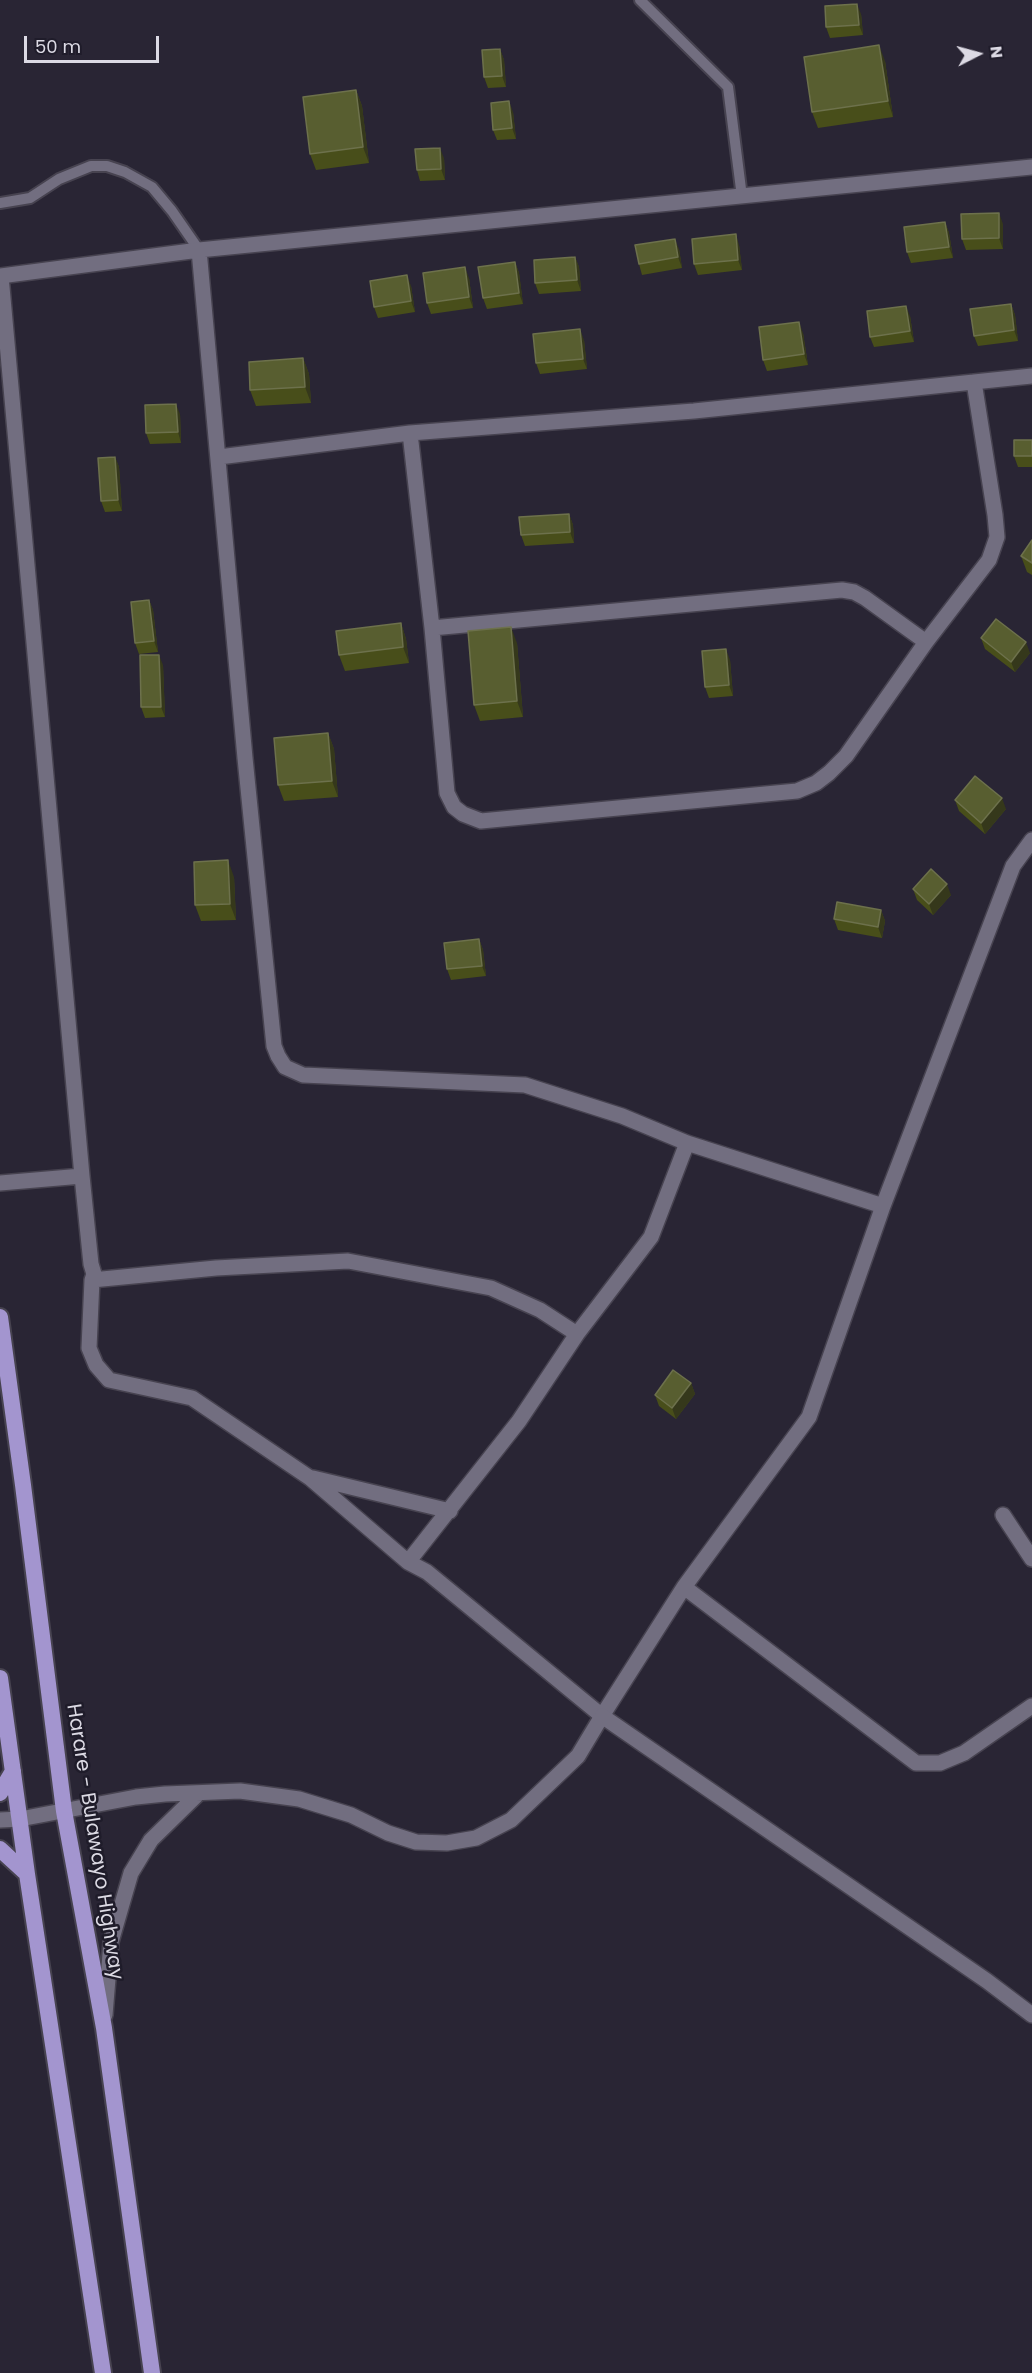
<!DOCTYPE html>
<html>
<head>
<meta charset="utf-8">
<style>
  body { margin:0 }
  #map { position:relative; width:1032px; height:2373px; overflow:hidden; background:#292534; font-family:Poppins,sans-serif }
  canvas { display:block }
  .north { position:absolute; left:948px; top:24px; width:60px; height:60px; -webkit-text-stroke:4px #1f1c2a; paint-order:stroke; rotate:84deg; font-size:16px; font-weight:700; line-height:24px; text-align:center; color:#dcdae4 }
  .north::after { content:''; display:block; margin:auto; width:21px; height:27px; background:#dcdae4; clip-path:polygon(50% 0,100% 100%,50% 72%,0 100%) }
  .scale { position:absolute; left:24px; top:36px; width:135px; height:27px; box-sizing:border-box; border:3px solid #dcdae4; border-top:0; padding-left:8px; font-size:18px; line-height:21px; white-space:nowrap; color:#dcdae4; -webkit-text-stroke:4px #1f1c2a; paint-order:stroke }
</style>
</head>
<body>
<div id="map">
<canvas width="1032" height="2373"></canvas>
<div class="north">N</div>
<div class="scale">50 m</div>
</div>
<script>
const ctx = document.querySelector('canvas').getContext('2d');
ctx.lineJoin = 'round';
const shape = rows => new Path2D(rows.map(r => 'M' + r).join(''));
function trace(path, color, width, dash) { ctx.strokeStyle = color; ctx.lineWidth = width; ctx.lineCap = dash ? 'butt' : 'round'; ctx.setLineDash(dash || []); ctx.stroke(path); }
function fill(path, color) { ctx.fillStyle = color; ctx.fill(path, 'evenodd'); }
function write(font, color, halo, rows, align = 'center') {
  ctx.font = font + ' Poppins,sans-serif'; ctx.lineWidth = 5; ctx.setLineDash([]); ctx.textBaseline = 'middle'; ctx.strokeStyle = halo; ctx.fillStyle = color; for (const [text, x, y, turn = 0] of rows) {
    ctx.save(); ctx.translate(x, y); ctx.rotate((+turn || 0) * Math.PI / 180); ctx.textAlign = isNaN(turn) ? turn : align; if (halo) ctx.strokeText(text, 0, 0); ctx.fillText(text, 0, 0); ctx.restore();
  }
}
const service = shape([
  [640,0,728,87,742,197],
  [0,203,30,198,59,179,91,166,107,166,125,172,152,187,172,211,199,250]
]);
const minor = shape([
  [199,250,245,758,274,1046,278,1056,285,1067,303,1075,525,1085,622,1116,687,1143,883,1206],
  [0,276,199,250,1032,167],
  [1,276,82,1176,91,1264,94,1274,92,1280,89,1348,96,1365,109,1380,192,1398,310,1478,408,1562,427,1572,602,1716,684,1587,809,1417,883,1206,1013,866,1032,840],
  [410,433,432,628,447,793,454,807,463,814,481,821,797,791,816,783,829,773,846,756,926,642,989,560,997,537,995,515,974,382],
  [219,457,410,433,694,411,1032,376],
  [432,628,842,590,854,592,865,598,926,642],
  [0,1183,82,1176],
  [92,1280,216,1268,348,1261,491,1288,540,1310,577,1334],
  [313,1478,450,1511],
  [1003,1515,1032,1559],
  [408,1562,519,1421,577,1334,651,1237,687,1143],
  [684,1587,916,1763,940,1763,964,1753,1032,1706]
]);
const tertiary = shape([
  [0,1820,20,1819,136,1797,165,1794,240,1791,299,1799,351,1815,388,1833,416,1842,447,1843,476,1838,511,1820,578,1756,602,1716,987,1981,1032,2015],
  [105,2015,111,1942,131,1873,151,1840,198,1794]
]);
const trunk = shape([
  [0,1317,23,1485,64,1811,104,2028,152,2373],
  [0,1678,27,1874,103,2373],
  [0,1793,13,1771],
  [0,1849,27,1874]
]);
const wall = shape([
  [861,14,863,35,830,38,826,27],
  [500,49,504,60,506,87,488,88,484,77],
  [885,61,893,117,818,128,812,112],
  [356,90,362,106,369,163,316,170,310,154],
  [513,112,516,139,497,140,493,130],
  [444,158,445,180,420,181,417,170],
  [945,222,949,233,953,258,911,263,907,252],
  [1003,224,1003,249,966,250,962,239],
  [739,245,742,270,698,275,694,264],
  [679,249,682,268,642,275,639,264],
  [575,257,579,267,581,291,539,294,535,283],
  [515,262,519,273,523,304,487,309,483,298],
  [469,278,473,308,431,314,427,303],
  [411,286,415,312,378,318,374,307],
  [1011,304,1015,315,1018,341,978,346,974,336],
  [910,316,914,342,874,347,870,337],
  [803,333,808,365,767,371,763,360],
  [584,340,587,369,540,374,536,363],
  [303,358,309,374,311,403,256,406,250,390],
  [180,414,181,443,150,444,146,433],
  [1032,440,1032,467,1018,467,1014,456],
  [115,457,119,467,122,511,105,512,101,501],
  [569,514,573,525,574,543,525,546,521,535],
  [1032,540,1032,575,1027,572,1021,556],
  [149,600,153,610,158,652,139,654,135,643],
  [401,623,406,639,409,663,345,671,339,655],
  [981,638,1030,653,1015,672,985,649],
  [517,643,523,717,480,721,474,705],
  [730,660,733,696,709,698,705,687],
  [163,665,165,717,145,718,141,707],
  [328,733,334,749,338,797,284,801,278,785],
  [955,800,1006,809,985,834,959,811],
  [234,877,236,920,201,921,195,905],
  [913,889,951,895,933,915,917,900],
  [881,910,885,921,882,938,838,930,834,919],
  [479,939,483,950,486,976,451,980,447,969],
  [691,1383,695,1394,676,1419,659,1406,655,1395]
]);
const shadedWall = shape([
  [857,4,861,14,863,35,859,25],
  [879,45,885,61,893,117,888,101],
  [500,49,504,60,506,87,502,76],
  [356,90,362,106,369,163,363,147],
  [509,101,513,112,516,139,512,128],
  [440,148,444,158,445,180,441,169],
  [999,213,1003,224,1003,249,999,238],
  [945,222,949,233,953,258,949,247],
  [736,234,739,245,742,270,738,260],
  [675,239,679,249,682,268,678,257],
  [575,257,579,267,581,291,577,280],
  [515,262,519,273,523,304,519,293],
  [465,267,469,278,473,308,469,297],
  [407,275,411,286,415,312,411,301],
  [1011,304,1015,315,1018,341,1014,330],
  [906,306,910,316,914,342,910,331],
  [799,322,803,333,808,365,804,354],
  [580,329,584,340,587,369,583,359],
  [303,358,309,374,311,403,305,387],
  [176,404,180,414,181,443,178,432],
  [115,457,119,467,122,511,118,500],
  [569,514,573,525,574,543,570,532],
  [149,600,153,610,158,652,154,641],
  [401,623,406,639,409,663,403,647],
  [511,627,517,643,523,717,517,701],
  [1026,642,1030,653,1015,672,1011,662],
  [726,649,730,660,733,696,729,685],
  [159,655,163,665,165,717,161,707],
  [328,733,334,749,338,797,332,781],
  [1002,798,1006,809,985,834,981,823],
  [228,860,234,877,236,920,230,904],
  [947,884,951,895,933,915,929,904],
  [881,910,885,921,882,938,878,927],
  [479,939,483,950,486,976,482,966],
  [691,1383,695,1394,676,1419,672,1408]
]);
const building = shape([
  [857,4,859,25,826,27,825,6,857,4],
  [879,45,888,101,812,112,804,57,879,45],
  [500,49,502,76,484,77,482,50,500,49],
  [356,90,363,147,310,154,303,97,356,90],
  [509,101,512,128,493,130,491,103,509,101],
  [440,148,441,169,417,170,415,149,440,148],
  [999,213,999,238,962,239,961,214,999,213],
  [945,222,949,247,907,252,904,227,945,222],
  [736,234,738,260,694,264,692,239,736,234],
  [675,239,678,257,639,264,635,245,675,239],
  [575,257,577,280,535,283,534,260,575,257],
  [515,262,519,293,483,298,478,267,515,262],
  [465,267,469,297,427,303,423,273,465,267],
  [407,275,411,301,374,307,370,281,407,275],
  [1011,304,1014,330,974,336,970,309,1011,304],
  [906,306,910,331,870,337,867,311,906,306],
  [799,322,804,354,763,360,759,327,799,322],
  [580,329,583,359,536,363,533,334,580,329],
  [303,358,305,387,250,390,249,362,303,358],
  [176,404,178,432,146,433,145,405,176,404],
  [1014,440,1032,440,1032,456,1014,456,1014,440],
  [115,457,118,500,101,501,98,458,115,457],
  [569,514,570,532,521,535,519,517,569,514],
  [1032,540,1032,563,1021,556,1032,540],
  [149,600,154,641,135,643,131,602,149,600],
  [996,619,1026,642,1011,662,981,638,996,619],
  [401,623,403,647,339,655,336,631,401,623],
  [511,627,517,701,474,705,468,631,511,627],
  [726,649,729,685,705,687,702,651,726,649],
  [140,655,159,655,161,707,141,707,140,655],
  [328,733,332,781,278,785,274,738,328,733],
  [975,776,1002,798,981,823,955,800,975,776],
  [228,860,230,904,195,905,194,862,228,860],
  [931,869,947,884,929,904,913,889,931,869],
  [837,902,881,910,878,927,834,919,837,902],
  [479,939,482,966,447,969,444,943,479,939],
  [673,1370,691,1383,672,1408,655,1395,673,1370]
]);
const streetNames = [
  ["Harare - Bulawayo Highway",94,1842,81]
];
trace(service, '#474350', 14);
trace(minor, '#474350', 18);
trace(tertiary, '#474350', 18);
trace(trunk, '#474350', 20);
trace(service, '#726e80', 10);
trace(minor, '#726e80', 15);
trace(tertiary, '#726e80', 15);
trace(trunk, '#a395cf', 16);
fill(wall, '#484e1a');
fill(shadedWall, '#35381b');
fill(building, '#585e30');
trace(building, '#6d714c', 1.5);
write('20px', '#dcdae4', '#1f1c2a', streetNames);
</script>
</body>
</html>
